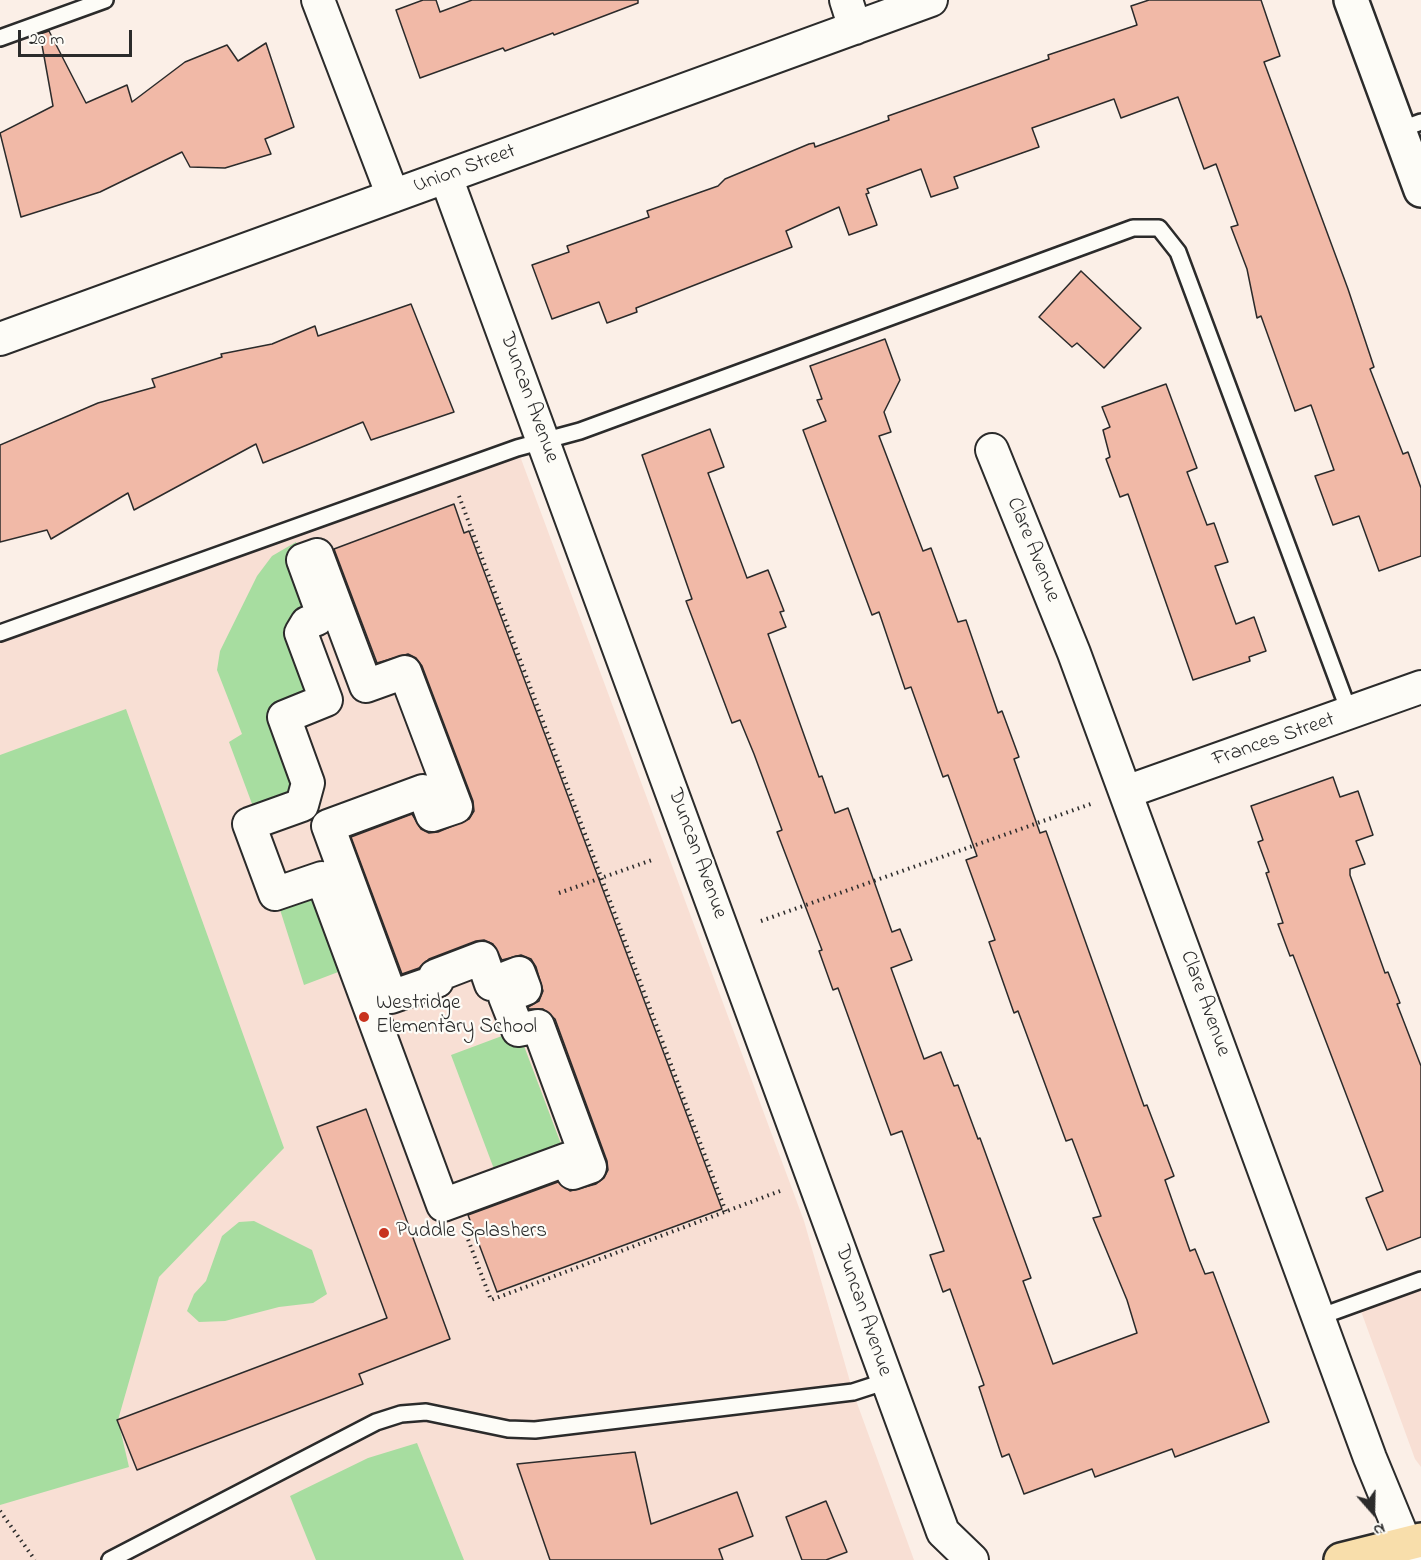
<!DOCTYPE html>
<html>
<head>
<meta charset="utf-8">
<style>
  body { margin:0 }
  #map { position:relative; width:1421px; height:1560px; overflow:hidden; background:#fbefe7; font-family:"Indie Flower",sans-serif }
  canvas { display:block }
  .north { position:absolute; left:1343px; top:1482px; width:60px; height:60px; -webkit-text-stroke:4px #fdfcf7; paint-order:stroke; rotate:160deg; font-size:16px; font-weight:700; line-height:24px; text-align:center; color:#2b2b2b }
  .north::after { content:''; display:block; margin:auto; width:21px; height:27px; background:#2b2b2b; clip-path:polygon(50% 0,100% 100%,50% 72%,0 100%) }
  .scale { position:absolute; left:18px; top:30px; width:114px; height:27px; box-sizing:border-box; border:3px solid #2b2b2b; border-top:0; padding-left:8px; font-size:18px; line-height:21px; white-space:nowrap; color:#2b2b2b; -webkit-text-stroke:4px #fdfcf7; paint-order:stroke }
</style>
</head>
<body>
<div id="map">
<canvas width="1421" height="1560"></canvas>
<div class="north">N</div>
<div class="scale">20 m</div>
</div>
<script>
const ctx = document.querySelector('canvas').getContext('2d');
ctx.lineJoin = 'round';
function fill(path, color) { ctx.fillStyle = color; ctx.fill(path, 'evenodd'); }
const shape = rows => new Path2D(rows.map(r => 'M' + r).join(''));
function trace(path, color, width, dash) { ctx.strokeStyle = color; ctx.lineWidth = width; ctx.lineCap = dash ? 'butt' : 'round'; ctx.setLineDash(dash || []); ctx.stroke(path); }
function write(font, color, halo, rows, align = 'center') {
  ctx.font = font + ' "Indie Flower",sans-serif'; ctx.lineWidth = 4.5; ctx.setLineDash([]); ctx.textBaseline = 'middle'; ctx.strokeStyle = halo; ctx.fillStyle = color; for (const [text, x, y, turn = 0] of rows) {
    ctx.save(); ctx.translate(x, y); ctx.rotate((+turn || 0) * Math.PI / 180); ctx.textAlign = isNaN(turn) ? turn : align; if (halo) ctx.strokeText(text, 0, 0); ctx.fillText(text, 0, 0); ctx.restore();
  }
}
const built = shape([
  [517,448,804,1221,853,1392,914,1560,0,1560,0,633],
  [1421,1280,1421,1467,1415,1459,1358,1303]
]);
const green = shape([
  [296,542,322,612,307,623,326,700,284,717,308,783,258,820,229,742,242,734,217,670,220,651,257,576,272,556],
  [126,709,284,1148,159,1277,118,1420,129,1467,0,1505,0,755],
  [322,878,354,966,304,985,275,894],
  [518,1030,561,1144,494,1169,451,1055],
  [254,1221,312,1250,327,1294,313,1303,279,1307,225,1321,199,1322,187,1311,194,1294,206,1281,222,1236,239,1222],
  [417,1443,464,1560,316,1560,290,1496,368,1458]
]);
const building = shape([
  [423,0,436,0,440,12,472,0,638,0,638,3,554,35,553,33,505,51,503,48,420,78,396,10,423,0],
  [1149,0,1261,0,1280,56,1264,62,1348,289,1374,367,1370,369,1403,454,1408,452,1421,488,1421,556,1379,571,1359,516,1333,525,1315,476,1334,470,1311,405,1295,411,1261,316,1257,318,1247,269,1231,227,1238,225,1216,164,1204,169,1178,97,1121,118,1114,99,1032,128,1039,147,954,177,958,188,931,197,921,169,867,189,869,193,866,194,877,225,849,235,839,207,786,231,792,247,636,308,637,312,607,323,599,302,552,319,532,265,569,252,567,246,649,217,647,211,718,186,725,179,809,144,814,143,815,147,889,120,888,116,1049,59,1048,55,1137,25,1131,6,1149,0],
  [49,31,86,103,127,85,132,102,185,62,227,45,238,61,266,43,294,127,265,139,271,154,225,168,190,167,182,152,100,192,21,217,0,133,53,106,40,34,49,31],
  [1081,271,1141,328,1104,368,1077,343,1072,347,1039,317,1081,271],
  [411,304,454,412,371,440,363,422,263,463,256,444,134,510,128,493,51,539,47,530,0,542,0,445,98,403,155,387,152,379,222,357,221,354,272,344,315,326,318,336,411,304],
  [885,339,900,380,884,412,891,432,879,436,923,551,931,548,958,622,966,620,998,713,1002,711,1019,757,1014,759,1040,833,1046,831,1144,1106,1147,1105,1174,1176,1165,1180,1190,1251,1195,1249,1205,1274,1213,1272,1269,1422,1175,1457,1172,1449,1095,1477,1092,1469,1024,1494,1009,1454,1002,1457,979,1387,984,1385,950,1289,943,1292,930,1255,944,1251,902,1131,891,1135,838,988,833,990,819,951,822,950,777,832,782,830,754,754,740,720,732,723,686,601,692,599,642,455,710,429,724,467,708,473,747,578,768,570,784,611,780,612,786,627,768,634,819,777,822,776,835,813,848,808,892,932,900,929,912,960,891,968,924,1059,941,1052,954,1086,958,1085,978,1139,980,1138,1031,1278,1023,1281,1053,1364,1137,1333,1127,1300,1093,1218,1101,1216,1072,1139,1066,1141,1018,1011,1014,1013,989,942,995,940,966,860,977,856,948,775,943,777,911,687,905,689,879,612,872,615,803,430,826,421,817,400,822,399,810,366,885,339],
  [1166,384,1197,468,1187,472,1207,525,1214,523,1228,562,1215,566,1236,624,1254,617,1266,651,1249,657,1250,661,1193,680,1128,494,1120,497,1106,459,1110,457,1103,430,1110,427,1102,407,1166,384],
  [454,504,464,533,469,531,722,1209,497,1292,468,1215,558,1182,570,1191,596,1184,604,1178,608,1170,607,1161,555,1019,543,1009,529,1009,528,1007,539,1001,543,991,536,967,531,959,521,955,502,960,493,944,484,940,476,941,429,959,419,968,402,974,351,837,412,814,421,829,429,833,438,832,469,819,474,811,473,801,422,666,416,658,408,654,377,663,334,549,454,504],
  [1333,777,1340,797,1358,791,1373,835,1356,841,1365,864,1350,869,1350,875,1385,973,1388,972,1400,1003,1397,1004,1421,1066,1421,1237,1387,1250,1366,1198,1383,1191,1293,955,1290,956,1278,924,1283,923,1266,873,1269,872,1258,842,1263,840,1251,806,1333,777],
  [366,1109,450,1339,359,1374,363,1384,137,1470,117,1420,387,1318,317,1127,366,1109],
  [635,1452,651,1524,737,1492,753,1536,719,1549,723,1560,550,1560,517,1464,635,1452],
  [826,1501,847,1552,826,1560,802,1560,786,1517,826,1501]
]);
const path = shape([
  [459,496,726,1212],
  [559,893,655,859],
  [761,921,1091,804],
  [466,1234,491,1300,780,1191],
  [0,1511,35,1560]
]);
const lane = shape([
  [0,38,105,0],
  [1399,130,1421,122],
  [0,633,517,448,580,431,1133,228,1159,228,1178,252,1350,714],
  [1319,1317,1421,1280],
  [110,1560,376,1422,401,1414,426,1412,508,1429,535,1430,853,1392,887,1381]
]);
const street = shape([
  [318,0,393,196],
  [846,0,855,28],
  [446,177,943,1532,972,1560],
  [0,339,931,0],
  [992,450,1074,653,1370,1458,1412,1560],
  [317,555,366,686,405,672,456,807,432,815,423,791,328,826,391,997,437,981,435,976,482,958,491,984,519,973,525,989,505,997,518,1030,538,1026,590,1167,573,1173,568,1159,443,1205,322,878,275,894,249,824,302,805,308,783,284,717,326,700,301,633,307,623,317,619,322,612,303,560,317,555],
  [1126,792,1421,687]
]);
const secondary = shape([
  [1351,0,1421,190]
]);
const primary = shape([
  [1341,1560,1421,1540]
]);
const markers = [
  [364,1017,6,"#c8321e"],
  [384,1233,6,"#c8321e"]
];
const streetNames = [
  ["Union Street",465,170,-20],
  ["Duncan Avenue",528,398,70],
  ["Clare Avenue",1032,550,68],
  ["Frances Street",1274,741,-19],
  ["Duncan Avenue",696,854,70],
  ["Clare Avenue",1204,1004,70],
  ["Duncan Avenue",862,1311,71]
];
const poiNames = [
  ["Westridge",376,1005],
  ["Elementary School",376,1029],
  ["Puddle Splashers",396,1233]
];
fill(built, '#f8dfd4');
fill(green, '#a7dda0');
fill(building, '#f1b9a7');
trace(building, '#2b2b2b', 1.5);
trace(lane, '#2b2b2b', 20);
trace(street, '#2b2b2b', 36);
trace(secondary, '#2b2b2b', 38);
trace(primary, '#2b2b2b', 38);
trace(path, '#2b2b2b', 4, [1.5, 4.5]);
trace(lane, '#fdfcf7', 15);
trace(street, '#fdfcf7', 32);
trace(secondary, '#fdfcf7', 33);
trace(primary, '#f8deab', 33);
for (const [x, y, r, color] of markers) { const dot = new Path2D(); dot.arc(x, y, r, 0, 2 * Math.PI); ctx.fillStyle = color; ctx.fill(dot); trace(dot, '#fdfcf7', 2); }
write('21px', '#2b2b2b', '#fdfcf7', streetNames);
write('21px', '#2b2b2b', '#fdfcf7', poiNames, 'left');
</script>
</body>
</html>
